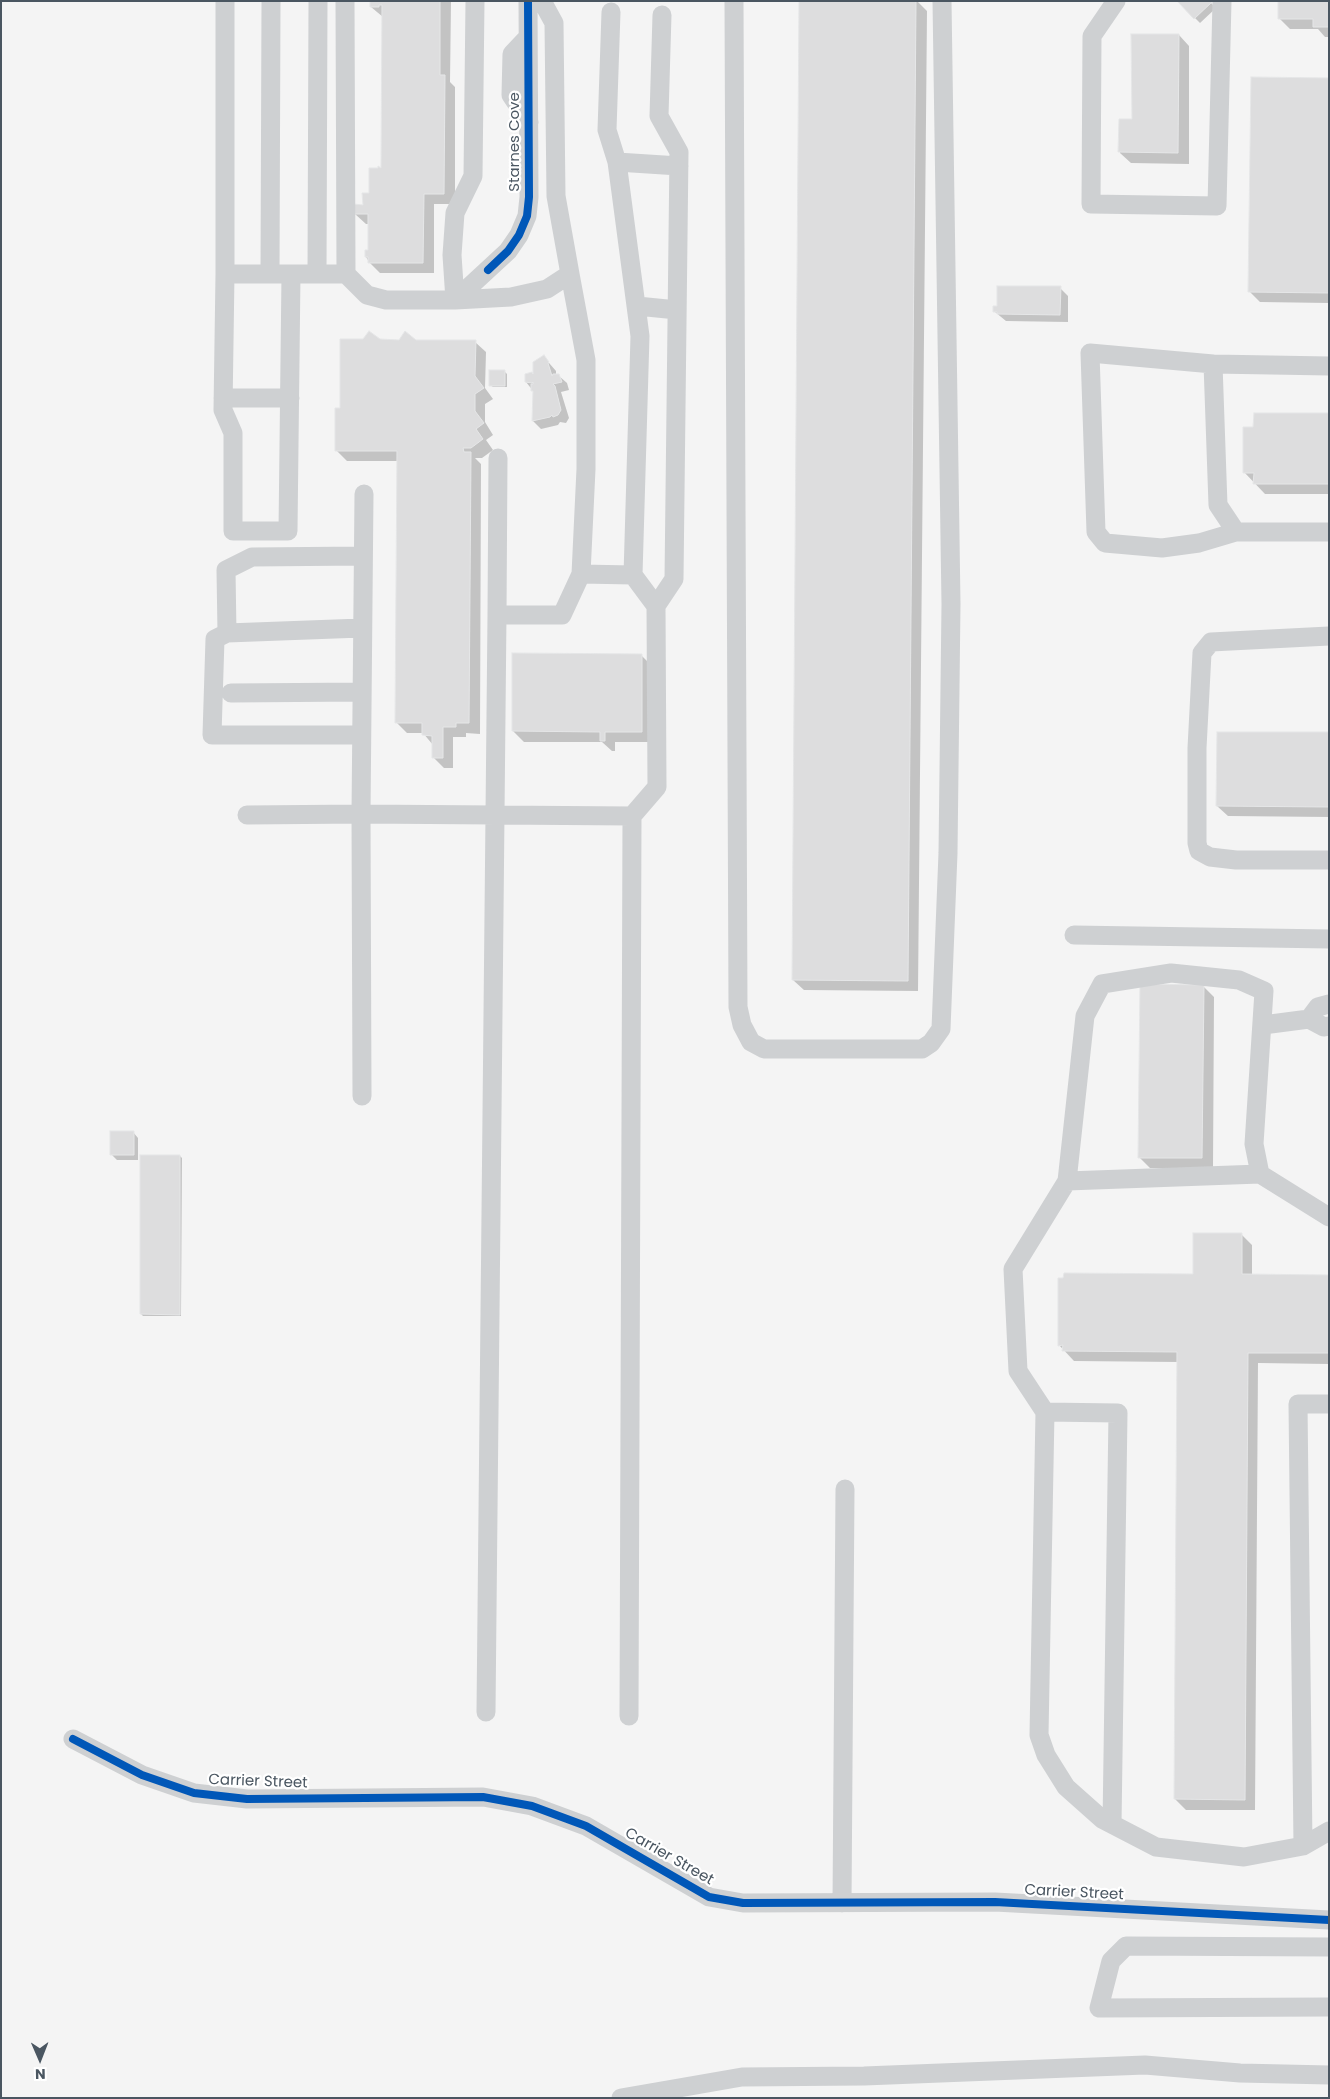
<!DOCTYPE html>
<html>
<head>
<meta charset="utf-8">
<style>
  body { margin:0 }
  #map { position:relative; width:1330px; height:2099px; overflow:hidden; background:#f4f4f4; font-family:Poppins,sans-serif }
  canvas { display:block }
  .frame { position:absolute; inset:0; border:2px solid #4a5661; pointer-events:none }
  .north { position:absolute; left:15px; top:2034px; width:50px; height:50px; -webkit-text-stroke:4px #fff; paint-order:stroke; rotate:179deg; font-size:14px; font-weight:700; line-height:20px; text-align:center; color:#4a5661 }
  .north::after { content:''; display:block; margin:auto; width:18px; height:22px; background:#4a5661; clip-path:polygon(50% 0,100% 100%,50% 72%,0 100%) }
</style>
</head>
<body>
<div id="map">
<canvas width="1330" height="2099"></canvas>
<div class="frame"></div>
<div class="north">N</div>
</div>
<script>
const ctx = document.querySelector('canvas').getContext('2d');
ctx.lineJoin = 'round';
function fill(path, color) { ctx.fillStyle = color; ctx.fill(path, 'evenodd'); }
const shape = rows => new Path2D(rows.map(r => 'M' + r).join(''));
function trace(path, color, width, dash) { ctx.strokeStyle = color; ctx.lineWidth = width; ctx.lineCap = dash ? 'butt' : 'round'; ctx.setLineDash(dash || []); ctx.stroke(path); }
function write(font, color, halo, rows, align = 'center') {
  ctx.font = font + ' Poppins,sans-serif'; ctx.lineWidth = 4.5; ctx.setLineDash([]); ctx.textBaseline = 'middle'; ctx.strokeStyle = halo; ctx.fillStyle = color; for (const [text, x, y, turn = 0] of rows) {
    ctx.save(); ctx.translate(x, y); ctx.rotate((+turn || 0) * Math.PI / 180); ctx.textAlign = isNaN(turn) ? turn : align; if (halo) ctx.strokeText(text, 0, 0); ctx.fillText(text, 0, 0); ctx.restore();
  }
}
const shadow = shape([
  [371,1,451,1,450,82,455,87,455,204,434,204,434,273,380,273,369,262,366,257,369,251,369,224,366,224,355,214,364,206,382,169,383,17,371,7],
  [800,1,917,1,927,11,918,991,804,990,793,980],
  [1178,1,1209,1,1216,8,1200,23],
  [1329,1,1329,37,1325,37,1318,29,1290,29,1279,18],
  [1179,35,1189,46,1189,164,1131,163,1120,153,1120,121,1133,120],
  [1329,79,1329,303,1260,302,1249,291],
  [1060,288,1068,296,1068,322,1006,321,995,312],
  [380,341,475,342,486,352,485,388,493,399,485,404,485,422,493,435,486,440,493,450,482,458,475,458,481,464,480,734,466,733,466,737,453,737,453,768,444,768,433,757,433,745,423,733,407,733,396,722,398,461,347,461,336,450,341,410],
  [543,356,556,371,556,376,559,376,567,383,569,390,561,392,569,418,566,423,560,422,558,425,541,429,533,421,534,392,526,382,535,375],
  [505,372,507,374,507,387,493,387,490,385],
  [1329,414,1329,494,1265,494,1244,472,1255,428],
  [641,655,652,666,652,742,615,742,615,751,612,751,602,742,524,742,513,731],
  [1329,733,1329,817,1228,816,1217,806],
  [1203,986,1214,997,1213,1168,1150,1168,1139,1157],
  [133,1132,138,1138,138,1160,117,1160,112,1155],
  [180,1156,182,1158,181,1316,143,1316,141,1314],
  [1241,1234,1252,1245,1252,1275,1329,1276,1329,1364,1258,1363,1255,1810,1186,1810,1175,1799,1178,1362,1074,1361,1059,1345,1194,1275]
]);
const building = shape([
  [370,1,440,1,440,75,445,75,444,194,424,194,423,263,368,263,368,257,365,257,365,250,368,250,368,214,354,214,354,204,363,205,362,193,369,193,369,168,378,168,378,166,381,168,382,5,379,5,379,7,370,7,370,1],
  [799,1,916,1,908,981,792,980,799,1],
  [1177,1,1211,1,1212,2,1194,19,1177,1],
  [1278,1,1329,1,1329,27,1313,27,1313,19,1278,19,1278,1],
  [1131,34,1179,34,1178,153,1118,152,1119,119,1132,119,1131,34],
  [1251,77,1329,78,1329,293,1248,292,1251,77],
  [997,286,1061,286,1060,315,997,314,997,312,993,312,993,306,997,306,997,286],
  [369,331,380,339,399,340,405,331,416,340,476,340,475,376,484,388,475,394,475,411,484,423,476,429,483,439,471,448,463,448,464,452,471,452,469,723,456,723,456,727,443,727,443,758,432,758,432,736,422,735,422,723,395,723,397,451,335,451,335,408,340,408,340,339,363,339,369,331],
  [544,355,549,362,548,363,552,376,553,374,559,374,562,382,553,384,555,386,561,410,558,415,553,417,552,415,550,417,532,421,533,391,531,391,531,384,533,384,533,382,532,383,525,382,525,374,532,372,533,374,533,362,544,355],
  [489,370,505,370,505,386,489,386,489,370],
  [1254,413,1329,413,1329,484,1253,484,1254,473,1243,473,1243,427,1253,427,1254,413],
  [512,653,642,654,642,732,605,732,605,741,600,741,600,732,512,731,512,653],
  [1217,732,1329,732,1329,807,1216,806,1217,732],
  [1140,984,1204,985,1202,1158,1138,1158,1140,984],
  [110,1131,134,1131,134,1155,110,1155,110,1131],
  [140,1155,180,1155,180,1315,140,1314,140,1155],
  [1193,1233,1242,1233,1242,1274,1329,1275,1329,1353,1248,1353,1245,1800,1174,1799,1177,1352,1062,1351,1063,1345,1058,1346,1058,1278,1063,1278,1064,1273,1193,1274,1193,1233]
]);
const minor = shape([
  [225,1,225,274,346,274,367,295,386,300,455,300,508,251,519,235,527,216,529,197,528,1],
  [345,1,346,274],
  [475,1,473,176,455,213,452,255,455,300,511,297,547,289,570,274,556,196,554,23,542,1],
  [734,1,738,1007,742,1025,751,1042,764,1049,922,1049,931,1043,941,1029,948,853,951,604,942,1],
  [1116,1,1092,36,1091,204,1217,206,1222,1],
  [611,12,607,130,617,162,640,336,633,575],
  [528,37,512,54,511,95,529,122],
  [617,162,679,166],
  [225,274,223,410,233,433,233,531,288,531,291,274],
  [270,274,271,1],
  [317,274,318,1],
  [637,306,677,310],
  [1213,364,1090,353,1096,532,1105,543,1162,548,1199,543,1236,532],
  [1329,366,1213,364,1218,505,1236,532,1329,532],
  [223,398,290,398],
  [581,574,633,575,656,606,657,787,632,816],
  [656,606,674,579,679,152,659,116,662,15],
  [497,615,498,458],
  [227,633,226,570,252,557,363,556],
  [1329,636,1211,642,1202,653,1197,748,1197,843,1199,851,1210,857,1236,860,1329,860],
  [231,693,362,692],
  [361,735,212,735,215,639,227,633,362,628],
  [247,815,361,814,364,494],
  [1074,935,1329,939],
  [1309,1019,1318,1007,1329,1004],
  [1263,1025,1309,1019,1324,1027,1329,1026],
  [362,1096,361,814,632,816,629,1716],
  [1067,1181,1260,1174],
  [1329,1217,1260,1174,1254,1144,1264,991,1239,980,1171,973,1102,984,1085,1016,1067,1181,1013,1269,1018,1371,1045,1412,1039,1735,1046,1755,1066,1787,1102,1819,1156,1847,1244,1857,1303,1846,1329,1831],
  [1045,1412,1118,1413,1112,1824],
  [486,1712,497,615,562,615,581,574,586,469,586,360,570,274],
  [73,1739,142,1775,194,1793,247,1799,483,1797,532,1806,586,1826,709,1897,743,1903,995,1902,1329,1920],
  [1303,1846,1298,1404,1329,1404],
  [842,1903,845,1489],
  [1329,1947,1126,1946,1111,1961,1099,2008,1329,2007],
  [621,2098,742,2077,864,2076,1145,2065,1240,2073,1329,2075]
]);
const cycleway = shape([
  [488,270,508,251,519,235,527,216,529,197,528,1],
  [73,1739,142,1775,194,1793,247,1799,483,1797,532,1806,586,1826,709,1897,743,1903,995,1902,1329,1920]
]);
const streetNames = [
  ["Starnes Cove",515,142,-90],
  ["Carrier Street",258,1782,2],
  ["Carrier Street",669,1857,30],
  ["Carrier Street",1074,1893,3]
];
fill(shadow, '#0003');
fill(building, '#ddddde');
trace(building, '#e5e6e7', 1);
trace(minor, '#ced0d2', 19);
trace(cycleway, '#0057b8', 8);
write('15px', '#4a5661', '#fff', streetNames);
</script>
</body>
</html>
